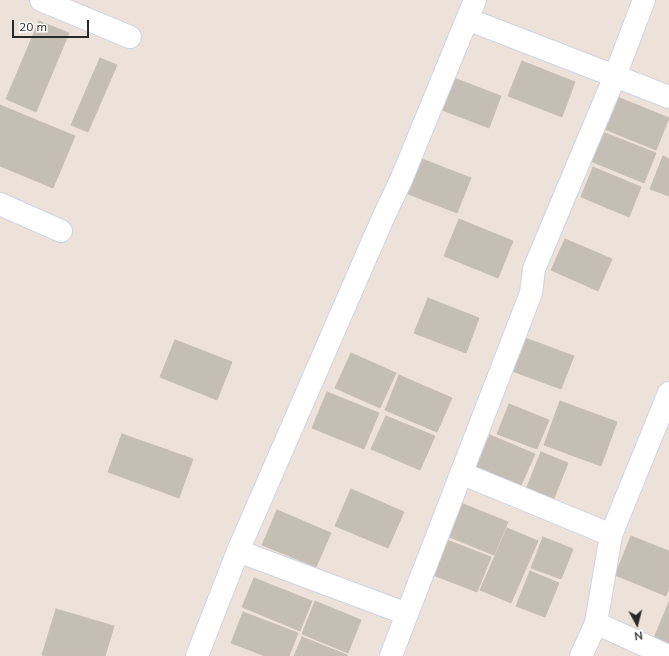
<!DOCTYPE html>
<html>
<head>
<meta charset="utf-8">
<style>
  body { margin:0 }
  #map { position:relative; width:669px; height:656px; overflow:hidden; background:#ece2d9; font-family:Mulish,sans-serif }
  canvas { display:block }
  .north { position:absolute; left:617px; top:604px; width:40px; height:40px; -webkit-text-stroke:3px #fff; paint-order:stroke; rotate:173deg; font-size:11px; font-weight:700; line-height:16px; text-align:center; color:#292929 }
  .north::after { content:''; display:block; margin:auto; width:14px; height:18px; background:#292929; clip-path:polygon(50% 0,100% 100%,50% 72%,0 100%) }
  .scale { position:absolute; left:12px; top:20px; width:77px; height:18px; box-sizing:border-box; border:2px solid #292929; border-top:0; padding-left:5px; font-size:12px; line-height:14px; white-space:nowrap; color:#292929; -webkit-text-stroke:3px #fff; paint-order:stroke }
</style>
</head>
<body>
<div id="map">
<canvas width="669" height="656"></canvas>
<div class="north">N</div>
<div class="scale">20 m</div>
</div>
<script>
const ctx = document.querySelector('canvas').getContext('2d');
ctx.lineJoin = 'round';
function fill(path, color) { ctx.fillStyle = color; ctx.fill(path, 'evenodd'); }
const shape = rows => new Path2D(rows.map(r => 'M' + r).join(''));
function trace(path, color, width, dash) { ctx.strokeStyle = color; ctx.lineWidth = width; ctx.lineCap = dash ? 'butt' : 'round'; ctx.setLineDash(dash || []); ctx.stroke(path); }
const building = shape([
  [39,21,69,33,36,112,6,99,39,21],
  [100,58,117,65,88,132,71,125,100,58],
  [522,61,575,82,562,117,508,96,522,61],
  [454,78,501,96,489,128,442,110,454,78],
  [615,96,669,118,656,150,602,128,615,96],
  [0,105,75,136,53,188,0,166,0,105],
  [600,131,656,153,644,183,588,160,600,131],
  [663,156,669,159,669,196,650,189,663,156],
  [417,157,471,178,457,213,403,192,417,157],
  [593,167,641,187,629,217,581,197,593,167],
  [459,219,513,241,498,278,444,256,459,219],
  [565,239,612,259,598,291,551,270,565,239],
  [428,298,479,318,466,353,414,333,428,298],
  [525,338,574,356,561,389,512,371,525,338],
  [175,340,232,362,217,400,160,377,175,340],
  [351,353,396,373,380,408,335,388,351,353],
  [399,375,452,398,437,432,385,410,399,375],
  [327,392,379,413,364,449,312,428,327,392],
  [560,401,617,422,601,466,544,445,560,401],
  [509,404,549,420,537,449,497,434,509,404],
  [386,416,435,436,420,470,371,449,386,416],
  [122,434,193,459,179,498,108,472,122,434],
  [490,435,535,454,519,490,474,471,490,435],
  [541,452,568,463,551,506,524,494,541,452],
  [351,489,404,512,388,548,335,526,351,489],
  [461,503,508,522,494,555,447,536,461,503],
  [277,510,331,533,316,567,262,545,277,510],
  [507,528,538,541,511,603,480,590,507,528],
  [631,536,669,551,669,587,666,596,615,575,631,536],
  [543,537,573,549,561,579,531,568,543,537],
  [447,540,491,557,477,592,433,575,447,540],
  [530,571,559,583,545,617,516,606,530,571],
  [254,578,312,601,300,631,242,607,254,578],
  [315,601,361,620,348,653,302,634,315,601],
  [669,602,669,644,654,638,669,602],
  [56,609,114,626,105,656,46,656,42,655,56,609],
  [243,612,298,633,289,656,265,656,231,643,243,612],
  [302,637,347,655,347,656,294,656,302,637]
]);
const minor = shape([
  [41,0,130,37],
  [467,19,669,97],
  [0,204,61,231],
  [461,473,611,535],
  [238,551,407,614],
  [596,623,668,656],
  [197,656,238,551,383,218,401,180,475,0],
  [391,656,407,614,531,293,534,269,615,76,644,0],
  [581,656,596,623,611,535,669,393]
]);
fill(building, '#c4beb5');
trace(building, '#c8beb3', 1);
trace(minor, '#ced4e3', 24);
trace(minor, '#fff', 22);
</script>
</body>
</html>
